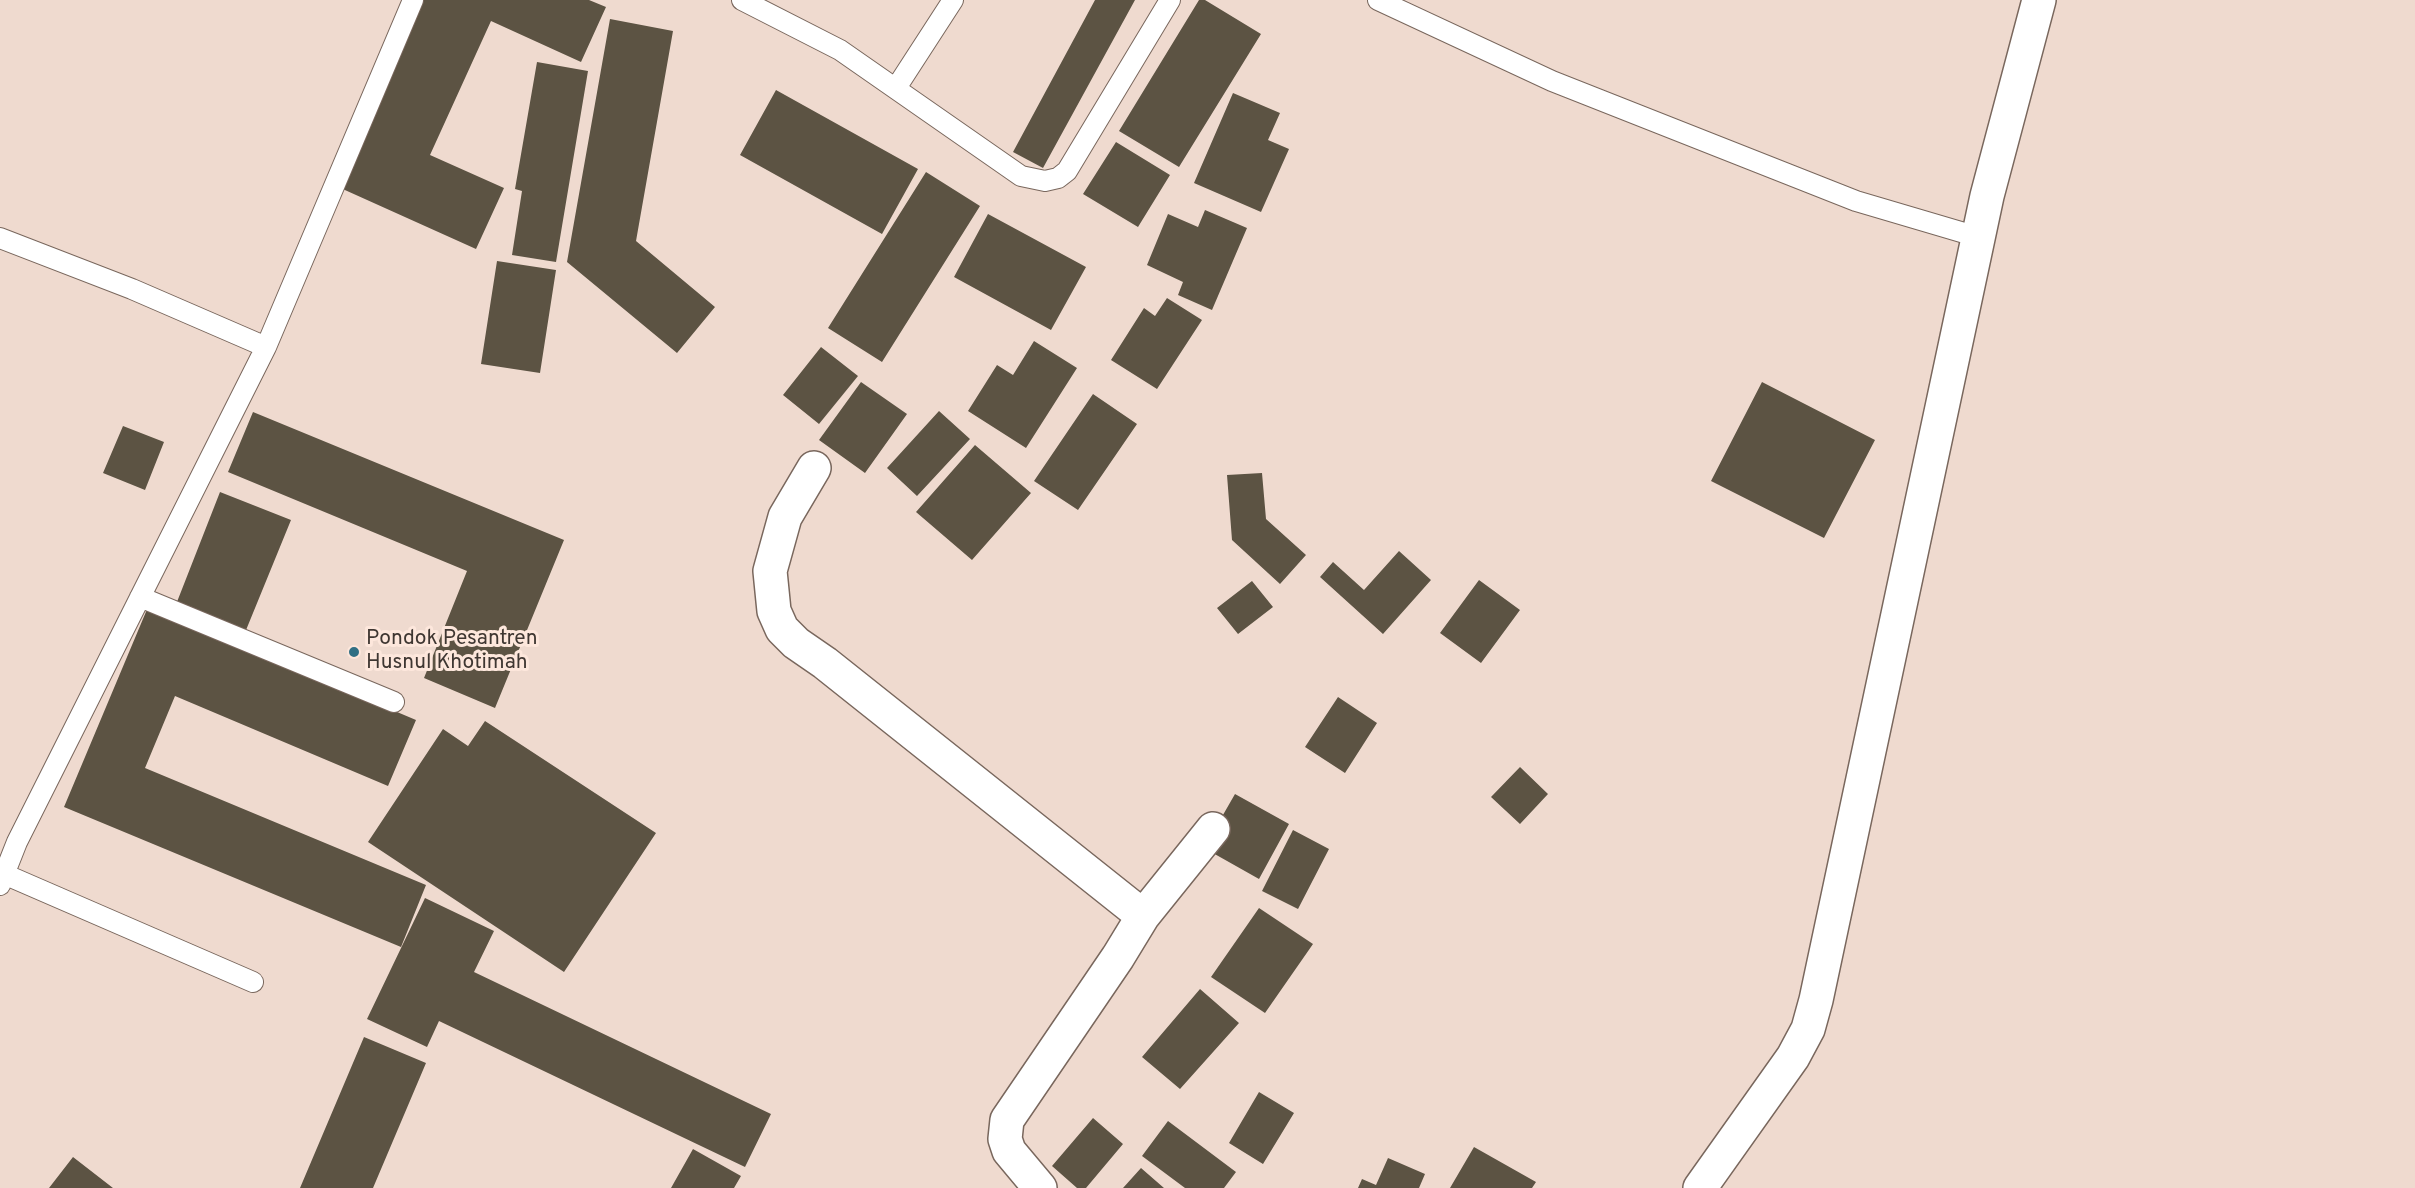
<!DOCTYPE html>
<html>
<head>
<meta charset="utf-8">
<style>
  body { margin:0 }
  canvas { display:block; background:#efdacf }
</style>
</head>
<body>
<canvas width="2415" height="1188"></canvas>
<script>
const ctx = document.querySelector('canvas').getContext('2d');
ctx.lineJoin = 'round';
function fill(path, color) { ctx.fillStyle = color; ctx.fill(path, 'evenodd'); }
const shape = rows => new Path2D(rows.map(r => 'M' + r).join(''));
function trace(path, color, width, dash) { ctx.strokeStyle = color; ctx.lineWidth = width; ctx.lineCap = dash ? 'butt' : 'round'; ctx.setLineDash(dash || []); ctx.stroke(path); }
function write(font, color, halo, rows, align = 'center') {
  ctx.font = font + ' Overpass,sans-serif'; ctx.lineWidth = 6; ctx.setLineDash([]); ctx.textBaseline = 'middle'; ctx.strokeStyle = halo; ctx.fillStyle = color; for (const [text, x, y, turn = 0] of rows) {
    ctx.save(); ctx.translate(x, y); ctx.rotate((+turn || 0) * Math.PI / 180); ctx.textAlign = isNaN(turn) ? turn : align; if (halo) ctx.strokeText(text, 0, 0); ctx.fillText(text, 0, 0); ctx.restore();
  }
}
const building = shape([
  [420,0,589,0,606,7,581,62,491,21,430,155,504,188,476,249,336,186],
  [1095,0,1135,0,1043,168,1013,152],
  [1199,0,1205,0,1261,34,1179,167,1119,131],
  [610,19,673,31,636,241,715,307,677,353,567,262],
  [537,62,588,71,556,262,512,255,522,191,515,189],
  [776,90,918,169,882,234,740,155],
  [1233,93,1280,113,1268,140,1289,149,1261,212,1194,183],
  [1116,142,1170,175,1138,227,1083,194],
  [926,172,980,206,882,362,828,328],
  [1205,210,1247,228,1212,310,1178,295,1183,282,1147,265,1168,214,1198,227],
  [988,214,1086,267,1051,330,954,277],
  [497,261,556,270,540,373,481,364],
  [1167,298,1202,320,1157,389,1111,360,1144,308,1155,316],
  [1034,341,1077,368,1026,448,968,411,997,365,1013,375],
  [821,347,858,376,819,424,783,395],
  [861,382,907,414,865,473,819,440],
  [1762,382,1875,440,1824,538,1711,481],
  [1093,394,1137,424,1078,510,1034,481],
  [939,411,970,439,917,496,887,468],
  [253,412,564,540,495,708,424,678,467,571,228,472],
  [123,426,164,442,145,490,103,473],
  [975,445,1031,493,972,560,916,512],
  [1262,473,1266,519,1306,555,1280,584,1232,540,1227,475],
  [220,492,291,520,244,635,175,607],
  [1399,551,1431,580,1383,634,1320,577,1333,562,1364,590],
  [1479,580,1520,610,1481,663,1440,633],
  [1252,581,1273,607,1238,634,1217,608],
  [148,607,416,720,388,786,175,696,145,768,426,885,401,947,64,807],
  [1338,697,1377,723,1345,773,1305,747],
  [485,721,656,833,564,972,368,842,443,729,468,746],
  [1520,767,1548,794,1520,824,1491,797],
  [1235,794,1289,824,1259,879,1204,848],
  [1293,830,1329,849,1298,909,1262,891],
  [425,898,494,931,474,972,771,1114,745,1167,439,1021,427,1047,367,1019],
  [1259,908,1313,944,1265,1013,1211,977],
  [1200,989,1239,1023,1180,1089,1142,1057],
  [364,1037,426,1063,373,1188,300,1188],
  [1259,1092,1294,1113,1263,1164,1229,1143],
  [1093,1118,1123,1144,1086,1188,1077,1188,1052,1166],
  [1168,1121,1236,1172,1224,1188,1185,1188,1142,1156],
  [1474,1147,1536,1182,1532,1188,1450,1188],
  [693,1149,741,1176,734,1188,671,1188],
  [73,1157,113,1188,49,1188],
  [1388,1158,1425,1174,1419,1188,1358,1188,1362,1179,1376,1185],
  [1141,1168,1164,1188,1123,1188]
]);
const lane = shape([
  [742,0,840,50,1021,176,1045,181,1058,178,1067,171,1170,0],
  [1378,0,1552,81,1856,201,1978,237],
  [896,88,953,0],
  [0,238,132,289,266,347],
  [140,597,394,702],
  [4,874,253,982],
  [0,885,17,842,266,347,413,0]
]);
const street = shape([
  [814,468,785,517,770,571,774,611,782,629,796,643,825,663,1143,916,1118,957,1007,1120,1005,1139,1009,1151,1040,1188],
  [1143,916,1213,829],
  [1700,1188,1793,1057,1808,1029,1816,1000,1987,196,2039,0]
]);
const markers = [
  [354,652,6,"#306f84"]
];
const poiNames = [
  ["Pondok Pesantren",366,640],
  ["Husnul Khotimah",366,664]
];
fill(building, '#5c5343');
trace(lane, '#79675d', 22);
trace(street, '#79675d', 36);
trace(lane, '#fff', 20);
trace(street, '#fff', 33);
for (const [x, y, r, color] of markers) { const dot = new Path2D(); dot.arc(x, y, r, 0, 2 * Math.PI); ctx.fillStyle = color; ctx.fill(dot); trace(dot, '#fde7dc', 2); }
write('21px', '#3f3732', '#fde7dc', poiNames, 'left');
</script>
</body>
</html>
